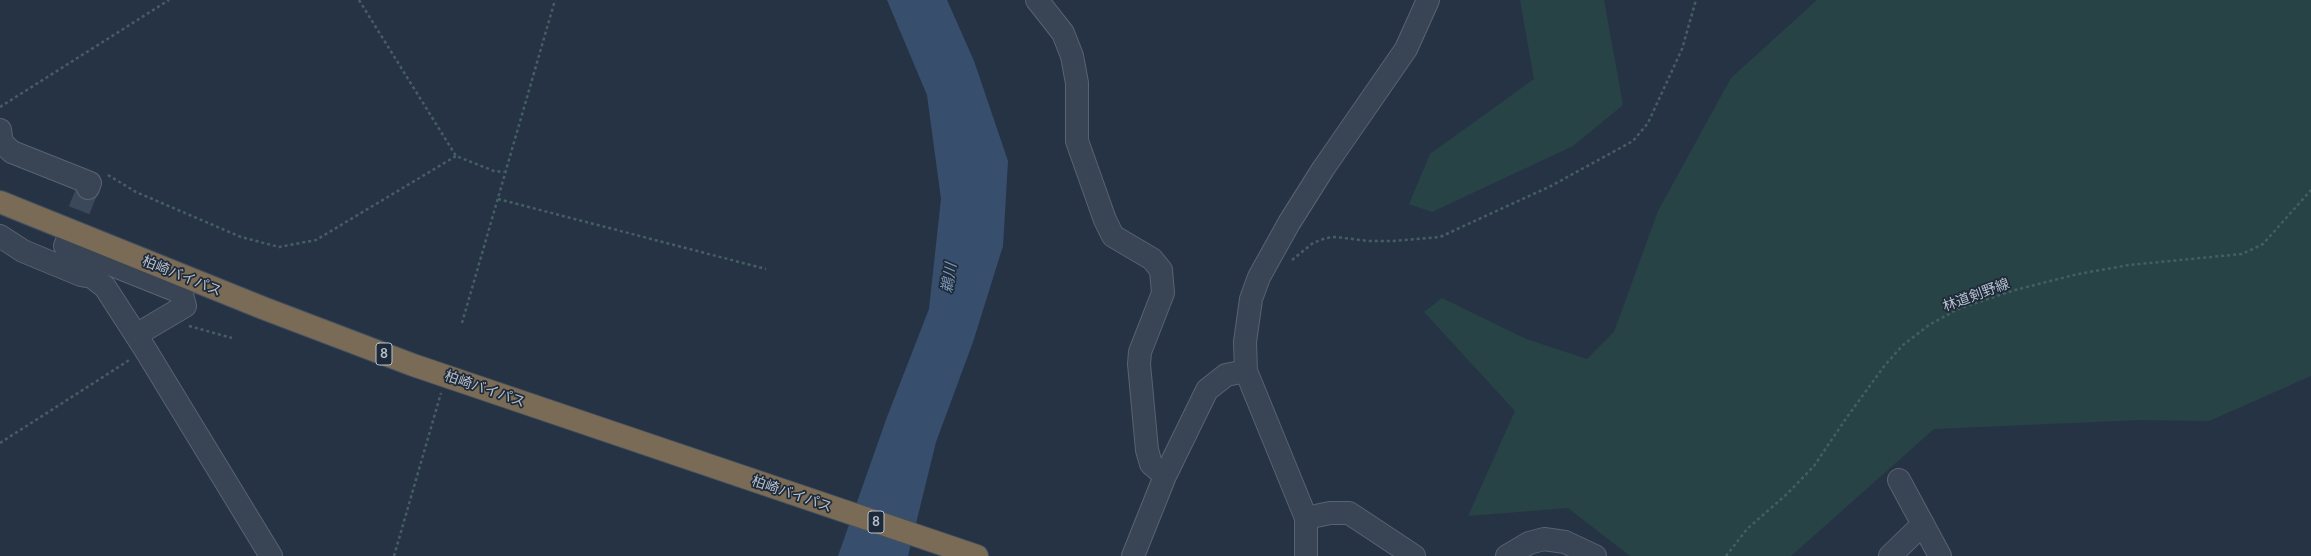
<!DOCTYPE html>
<html>
<head>
<meta charset="utf-8">
<style>
  body { margin:0 }
  canvas { display:block; background:#253345 }
</style>
</head>
<body>
<canvas width="2311" height="556"></canvas>
<script>
const ctx = document.querySelector('canvas').getContext('2d');
ctx.lineJoin = 'round';
function fill(path, color) { ctx.fillStyle = color; ctx.fill(path, 'evenodd'); }
const shape = rows => new Path2D(rows.map(r => 'M' + r).join(''));
function trace(path, color, width, dash) { ctx.strokeStyle = color; ctx.lineWidth = width; ctx.lineCap = dash ? 'butt' : 'round'; ctx.setLineDash(dash || []); ctx.stroke(path); }
function write(font, color, halo, rows, align = 'center') {
  ctx.font = font + ' Lato,"Noto Sans JP",sans-serif'; ctx.lineWidth = 3.5; ctx.setLineDash([]); ctx.textBaseline = 'middle'; ctx.strokeStyle = halo; ctx.fillStyle = color; for (const [text, x, y, turn = 0] of rows) {
    ctx.save(); ctx.translate(x, y); ctx.rotate((+turn || 0) * Math.PI / 180); ctx.textAlign = isNaN(turn) ? turn : align; if (halo) ctx.strokeText(text, 0, 0); ctx.fillText(text, 0, 0); ctx.restore();
  }
}
const green = shape([
  [1520,0,1604,0,1623,105,1573,146,1432,212,1409,204,1430,154,1534,79],
  [1817,0,2311,0,2311,376,2209,421,2140,420,1934,429,1791,556,1630,556,1568,508,1468,516,1515,411,1424,312,1442,298,1526,339,1587,359,1614,332,1658,211,1731,78]
]);
const water = shape([
  [887,0,947,0,974,61,1008,161,1003,246,973,342,936,442,908,556,838,556,887,417,929,309,941,199,927,95]
]);
const minorTunnel = shape([
  [67,241,88,188]
]);
const path = shape([
  [359,0,456,156,494,171,504,172],
  [0,107,169,0],
  [108,175,136,192,241,237,279,247,316,240,456,156],
  [498,199,766,269],
  [1292,260,1313,243,1326,238,1336,237,1368,241,1394,241,1440,237,1551,186,1633,141,1648,123,1682,49,1696,0],
  [462,323,555,0],
  [189,326,232,338],
  [0,443,131,359],
  [394,556,441,393],
  [1726,556,1747,529,1787,494,1814,466,1847,417,1885,365,1903,345,1929,325,1958,309,2015,290,2078,274,2129,265,2242,254,2263,244,2311,190]
]);
const minor = shape([
  [1037,0,1063,33,1072,56,1077,83,1077,141,1105,220,1113,236,1152,259,1161,270,1163,293,1140,352,1139,364,1147,450,1151,464,1165,476],
  [0,130,2,143,12,152,90,183,88,188],
  [0,236,23,251,81,275,92,277,105,287,145,349,271,556],
  [67,241,65,246,175,290,182,295,185,306,136,335],
  [1899,480,1940,556],
  [1306,518,1330,513,1349,513,1414,556],
  [1133,556,1165,476,1207,390,1226,375,1246,371],
  [1306,556,1306,518,1246,371,1245,342,1251,299,1259,277,1289,223,1323,169,1406,49,1428,0],
  [1507,556,1529,543,1544,539,1565,542,1595,556],
  [1890,556,1923,524]
]);
const highway = shape([
  [0,202,263,308,413,365,977,556]
]);
const shields = [
  [384,354,16],
  [876,522,16]
];
const shieldNames = [
  ["8",384,354],
  ["8",876,522]
];
const streetNames = [
  ["柏崎バイパス",182,276,22],
  ["林道剣野線",1976,295,-20],
  ["柏崎バイパス",485,389,19],
  ["柏崎バイパス",792,494,19]
];
const waterNames = [
  ["鵜川",949,278,-81]
];
fill(green, '#274345');
fill(water, '#374f6d');
trace(minorTunnel, '#3b4859', 22, [22, 11]);
trace(minor, '#586371', 24);
trace(highway, '#44505e', 24);
trace(path, '#455f61', 2.5, [3, 3]);
trace(minor, '#394554', 22);
trace(highway, '#7a6b56', 22);
for (const [x, y, w] of shields) { const box = new Path2D(); box.roundRect(x - w / 2, y - 11, w, 22, 3); ctx.fillStyle = '#1e2a39'; ctx.fill(box); trace(box, '#b7c0cd', 1); }
write('bold 13px', '#b7c0cd', null, shieldNames);
write('14px', '#b7c0cd', '#1e2a39', streetNames);
write('italic 15px', '#7c97b7', '#1e2a39', waterNames);
</script>
</body>
</html>
